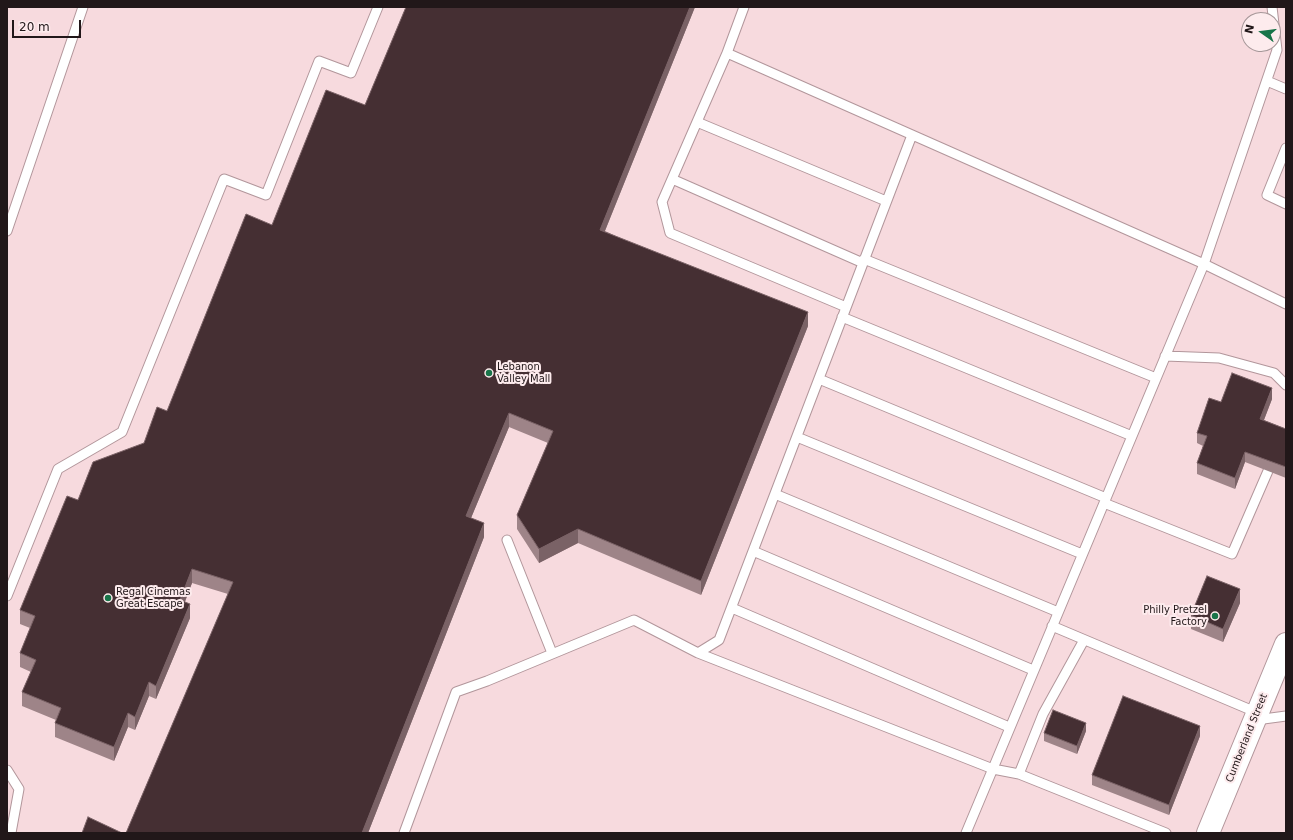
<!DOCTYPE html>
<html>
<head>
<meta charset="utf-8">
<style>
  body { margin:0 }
  #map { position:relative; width:1293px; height:840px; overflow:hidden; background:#f7dade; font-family:"DejaVu Sans",sans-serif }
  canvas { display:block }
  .frame { position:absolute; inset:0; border:8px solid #211719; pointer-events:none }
  .north { position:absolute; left:1241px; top:12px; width:40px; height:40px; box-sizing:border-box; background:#fdebed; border:1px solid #a59698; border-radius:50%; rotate:284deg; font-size:11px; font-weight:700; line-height:16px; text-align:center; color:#211719 }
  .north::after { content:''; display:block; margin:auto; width:14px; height:18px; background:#187449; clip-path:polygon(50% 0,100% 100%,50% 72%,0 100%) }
  .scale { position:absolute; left:12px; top:20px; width:69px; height:18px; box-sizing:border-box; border:2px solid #211719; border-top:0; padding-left:5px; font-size:12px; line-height:14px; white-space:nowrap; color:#211719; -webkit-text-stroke:3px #fdebed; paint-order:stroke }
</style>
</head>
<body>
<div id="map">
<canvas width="1293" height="840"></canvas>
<div class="frame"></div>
<div class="north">N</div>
<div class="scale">20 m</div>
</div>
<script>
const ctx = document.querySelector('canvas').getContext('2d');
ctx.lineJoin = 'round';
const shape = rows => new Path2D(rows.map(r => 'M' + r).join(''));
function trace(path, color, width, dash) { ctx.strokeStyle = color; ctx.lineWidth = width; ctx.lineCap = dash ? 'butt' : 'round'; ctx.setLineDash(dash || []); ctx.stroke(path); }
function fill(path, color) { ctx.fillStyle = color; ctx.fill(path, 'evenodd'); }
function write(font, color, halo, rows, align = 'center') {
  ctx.font = font + ' "DejaVu Sans",sans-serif'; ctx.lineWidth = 4; ctx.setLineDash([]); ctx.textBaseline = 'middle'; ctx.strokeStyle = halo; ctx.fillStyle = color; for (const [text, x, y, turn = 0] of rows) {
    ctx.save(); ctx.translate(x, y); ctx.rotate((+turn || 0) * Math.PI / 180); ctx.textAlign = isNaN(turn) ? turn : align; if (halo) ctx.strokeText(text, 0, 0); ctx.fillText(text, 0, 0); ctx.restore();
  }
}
const lane = shape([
  [744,7,727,53,662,202,670,233,846,307],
  [727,53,1204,264,1286,304],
  [1267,81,1286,89],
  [697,122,886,201],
  [1286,148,1267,195,1286,204],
  [672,179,863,263],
  [7,231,83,7],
  [864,259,1156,378],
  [842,317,1132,436],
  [1165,356,1219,358,1274,373,1286,385],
  [819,379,1106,498],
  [797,437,1082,554],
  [775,494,1058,612],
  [1104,503,1232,554,1271,464],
  [507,540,552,653],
  [753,551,1033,670],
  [7,596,58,469,122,432,224,179,266,195,319,61,351,73,378,7],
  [732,608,1009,727],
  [1052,626,1258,713],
  [698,653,719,640,912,135],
  [1256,720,1286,716],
  [7,770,19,789,11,833],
  [1019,774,1043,714,1084,640],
  [404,833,456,692,487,681,634,620,698,653,993,769,1019,774,1166,833],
  [966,833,1204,264,1277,50,1272,7]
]);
const highway = shape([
  [1208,833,1286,644]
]);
const wall = shape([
  [406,7,695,7,605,231,808,326,701,595,578,543,539,563,517,529,517,515,548,443,509,427,471,518,484,537,368,833,126,833,228,594,192,583,185,602,190,618,156,699,149,696,135,730,128,727,114,761,55,737,55,723,56,720,22,706,22,692,31,672,20,667,20,653,30,628,20,624,20,610,78,500,144,443,167,411,272,225,365,105],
  [1272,399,1264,420,1286,429,1286,478,1245,462,1235,489,1197,474,1197,463,1203,446,1197,443,1197,433,1221,402],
  [1240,603,1223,642,1191,629,1191,615],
  [1086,731,1077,754,1044,741,1044,733],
  [1200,736,1169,815,1092,785,1092,775]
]);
const shadedWall = shape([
  [690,7,695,7,600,243,600,230],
  [808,312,808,326,701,595,701,581],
  [1272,388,1272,399,1260,430,1260,419],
  [509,413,509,427,466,530,466,516],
  [1245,452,1245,462,1235,489,1235,478],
  [484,523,484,537,368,833,362,833],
  [578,529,578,543,539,563,539,549],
  [192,569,192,583,180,614,180,600],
  [1240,589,1240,603,1223,642,1223,629],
  [190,604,190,618,156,699,156,686],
  [149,682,149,696,135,730,135,717],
  [128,713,128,727,114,761,114,747],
  [1086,723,1086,731,1077,754,1077,746],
  [1200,726,1200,736,1169,815,1169,805]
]);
const building = shape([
  [406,7,690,7,600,230,808,312,701,581,578,529,539,549,517,515,553,431,509,413,466,516,484,523,362,833,126,833,233,582,192,569,180,600,190,604,156,686,149,682,135,717,128,713,114,747,55,723,61,708,22,692,36,660,20,653,35,616,20,610,67,496,78,500,93,462,144,443,157,407,167,411,246,214,272,225,326,90,365,105,406,7],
  [1232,373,1272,388,1260,419,1286,429,1286,467,1245,452,1235,478,1197,463,1207,436,1197,433,1209,398,1221,402,1232,373],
  [1207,576,1240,589,1223,629,1191,615,1207,576],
  [1123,696,1200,726,1169,805,1092,775,1123,696],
  [1053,710,1086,723,1077,746,1044,733,1053,710],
  [88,817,122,833,82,833,88,817]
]);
const markers = [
  [489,373,4,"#187449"],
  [108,598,4,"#187449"],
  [1215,616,4,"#187449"]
];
const poiNames = [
  ["Lebanon",497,367],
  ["Valley Mall",497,379],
  ["Regal Cinemas",116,592],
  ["Great Escape",116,604],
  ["Philly Pretzel",1207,610,"right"],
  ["Factory",1207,622,"right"]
];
const streetNames = [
  ["Cumberland Street",1247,738,-68]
];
trace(lane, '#b2969b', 11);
trace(highway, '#b2969b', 24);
trace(lane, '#fff', 9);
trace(highway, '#fff', 22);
fill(wall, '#9e8488');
fill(shadedWall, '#7a6266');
fill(building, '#452f33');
trace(building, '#7a6266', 1);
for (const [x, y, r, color] of markers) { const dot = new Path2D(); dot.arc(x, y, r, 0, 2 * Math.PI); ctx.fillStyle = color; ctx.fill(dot); trace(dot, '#fdebed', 1.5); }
write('10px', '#211719', '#fdebed', poiNames, 'left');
write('10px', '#211719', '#fdebed', streetNames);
</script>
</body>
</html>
